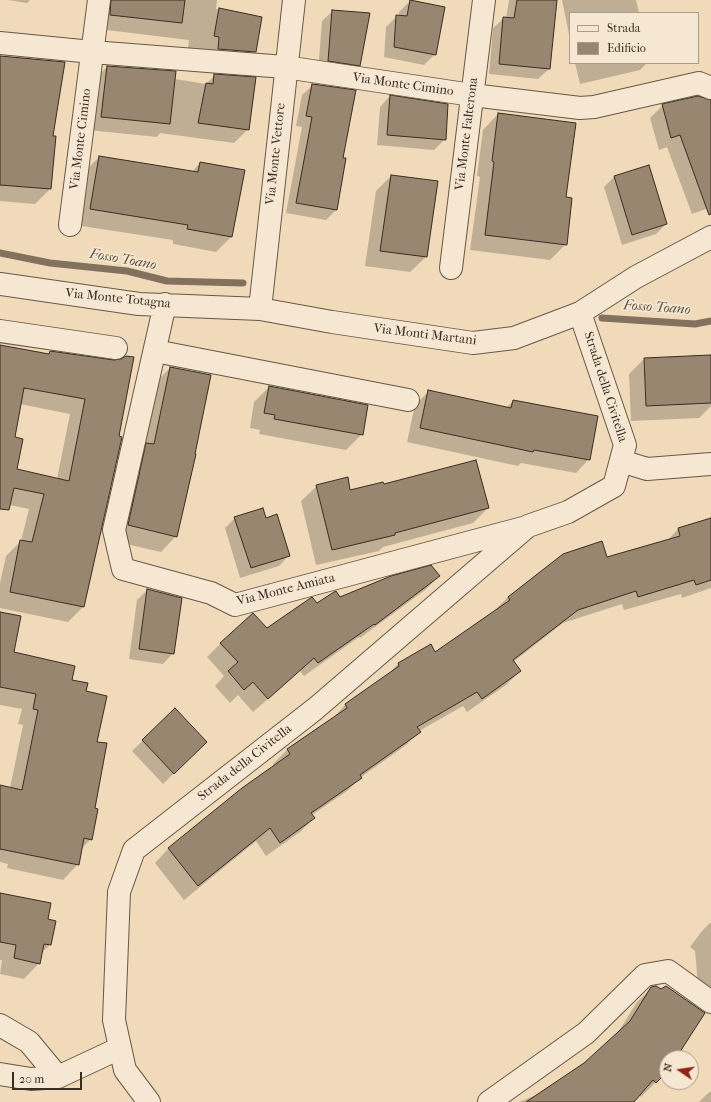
<!DOCTYPE html>
<html>
<head>
<meta charset="utf-8">
<style>
  body { margin:0 }
  #map { position:relative; width:711px; height:1102px; overflow:hidden; background:#f0daba; font-family:"IM FELL French Canon",serif }
  canvas { display:block }
  .legend { position:absolute; left:569px; top:12px; width:130px; height:52px; box-sizing:border-box; background:#f5e7d2; border:1px solid #aa9c8b; margin:0; padding:5px 7px; list-style:none; font-size:12px; color:#392c20 }
  .legend li { display:flex; align-items:center; gap:8px; height:20px }
  .legend b { width:20px; border:1px solid #aa9c8b }
  .north { position:absolute; left:659px; top:1050px; width:40px; height:40px; box-sizing:border-box; background:#f5e7d2; border:1px solid #aa9c8b; border-radius:50%; rotate:283deg; font-size:11px; font-weight:700; line-height:16px; text-align:center; color:#392c20 }
  .north::after { content:''; display:block; margin:auto; width:14px; height:18px; background:#8f2418; clip-path:polygon(50% 0,100% 100%,50% 72%,0 100%) }
  .scale { position:absolute; left:12px; top:1072px; width:70px; height:18px; box-sizing:border-box; border:2px solid #392c20; border-top:0; padding-left:5px; font-size:12px; line-height:14px; white-space:nowrap; color:#392c20; -webkit-text-stroke:3px #f5e7d2; paint-order:stroke }
</style>
</head>
<body>
<div id="map">
<canvas width="711" height="1102"></canvas>
<ul class="legend">
<li><b style="height:5px;background:#f5e7d2"></b>Strada</li>
<li><b style="height:11px;background:#988670"></b>Edificio</li>
</ul>
<div class="north">N</div>
<div class="scale">20 m</div>
</div>
<script>
const ctx = document.querySelector('canvas').getContext('2d');
ctx.lineJoin = 'round';
function fill(path, color) { ctx.fillStyle = color; ctx.fill(path, 'evenodd'); }
const shape = rows => new Path2D(rows.map(r => 'M' + r).join(''));
function trace(path, color, width, dash) { ctx.strokeStyle = color; ctx.lineWidth = width; ctx.lineCap = dash ? 'butt' : 'round'; ctx.setLineDash(dash || []); ctx.stroke(path); }
function write(font, color, halo, rows, align = 'center') {
  ctx.font = font + ' "IM FELL French Canon",serif'; ctx.lineWidth = 3.5; ctx.setLineDash([]); ctx.textBaseline = 'middle'; ctx.strokeStyle = halo; ctx.fillStyle = color; for (const [text, x, y, turn = 0] of rows) {
    ctx.save(); ctx.translate(x, y); ctx.rotate((+turn || 0) * Math.PI / 180); ctx.textAlign = isNaN(turn) ? turn : align; if (halo) ctx.strokeText(text, 0, 0); ctx.fillText(text, 0, 0); ctx.restore();
  }
}
const shadow = shape([
  [8,0,30,0,27,3],
  [101,0,217,0,216,9,261,17,255,52,240,67,188,48,189,40,98,29],
  [509,0,556,0,549,69,538,79,489,74,493,28,504,18,506,18],
  [562,0,636,0,639,13,570,13,570,39],
  [410,1,435,54,424,65,384,57,386,27,397,16,399,16,399,12],
  [333,11,360,65,349,76,318,71,322,21],
  [0,56,64,63,52,136,50,189,35,204,0,201],
  [575,63,647,63,640,70,580,84],
  [107,67,175,79,206,84,215,75,248,129,234,143,160,133,157,137,88,130,93,80],
  [313,85,342,158,336,210,326,220,286,213,302,127,296,126,302,95],
  [390,96,445,139,434,150,377,145,380,107],
  [711,101,711,207,692,214,667,147,659,150,650,118,663,105],
  [498,114,565,198,566,244,550,260,470,250,480,177,477,176,483,130],
  [99,157,192,172,200,163,231,237,216,252,173,244,173,240,75,225,84,172],
  [648,166,666,224,656,234,622,245,604,187,614,177],
  [391,176,426,257,410,272,365,266,376,191],
  [0,346,48,355,50,352,114,361,83,607,68,622,0,608,0,583,6,556,21,541,29,509,0,503],
  [20,404,70,414,57,479,16,469,13,438],
  [711,356,711,406,699,418,631,421,629,374,644,359],
  [170,368,176,536,161,552,113,541,155,383],
  [269,387,362,434,346,450,259,434,260,430,250,428,254,402],
  [429,391,506,408,513,401,589,459,576,473,521,463,518,466,407,442,415,405],
  [383,485,488,508,473,523,383,547,379,551,316,565,301,501,317,486,350,491],
  [235,518,265,519,289,555,279,566,240,578,225,528],
  [711,519,711,588,682,598,681,594,624,610,622,604,563,623,513,662,520,671,506,685,467,712,463,706,419,731,419,732,405,746,361,777,347,791,312,815,314,818,300,832,266,856,256,841,184,900,155,863,168,849,242,789,275,766,273,764,287,750,332,719,345,705,387,676,398,664,435,653,494,611,508,597,563,555,607,558,667,541,678,529],
  [439,576,425,590,360,638,359,637,304,676,300,671,253,712,238,695,230,703,215,686,224,676,207,657,221,643,266,630,316,605,339,598],
  [147,590,173,653,163,664,129,659,137,600],
  [0,613,13,653,70,681,85,692,96,742,93,809,91,839,81,849,78,864,63,880,7,868,8,864,0,862,0,786,10,788,23,725,18,724,22,709,0,705],
  [175,710,206,742,163,784,132,751],
  [0,894,47,920,50,945,41,953,39,963,24,979,0,974,2,960,0,960],
  [711,922,711,992,698,984,695,951,690,947,702,931],
  [652,988,675,1058,667,1058,667,1071,641,1097,639,1095,633,1102,519,1102,541,1093,585,1064,617,1034,637,1002],
  [711,1091,711,1102,699,1102,706,1095]
]);
const stream = shape([
  [0,253,50,263,127,271,167,281,243,283],
  [602,318,695,324,711,321]
]);
const building = shape([
  [111,0,185,0,182,23,110,15,111,0],
  [410,0,445,7,436,55,394,47,396,15,407,16,410,0],
  [517,0,557,0,550,69,499,64,503,17,514,18,517,0],
  [219,8,262,17,256,52,218,49,219,37,214,36,219,8],
  [332,10,370,13,360,66,328,61,332,10],
  [0,56,65,62,53,136,56,136,51,189,0,185,0,56],
  [107,66,176,71,170,124,101,117,107,66],
  [214,74,256,77,249,130,198,123,206,83,213,84,214,74],
  [312,84,356,90,343,158,346,158,337,210,296,203,312,117,306,116,312,84],
  [390,95,448,104,446,140,387,135,390,95],
  [698,96,711,100,711,214,709,215,680,135,671,138,662,104,698,96],
  [498,113,576,123,566,197,572,198,567,245,485,235,494,162,492,161,498,113],
  [99,156,198,172,200,162,245,170,232,237,187,229,188,225,90,209,99,156],
  [649,165,667,224,632,235,614,176,649,165],
  [391,175,438,181,427,257,380,251,391,175],
  [0,345,49,354,50,351,114,360,121,359,126,356,134,357,119,436,122,437,84,607,10,592,20,540,32,542,44,494,14,488,9,510,0,509,0,345],
  [24,388,85,399,69,481,17,469,23,439,15,437,24,388],
  [711,355,711,403,646,406,644,358,711,355],
  [170,367,211,375,195,454,196,454,177,537,128,525,146,443,154,444,170,367],
  [269,386,368,405,363,435,274,419,275,415,264,413,269,386],
  [428,390,511,408,513,400,598,416,590,460,534,450,533,452,420,428,428,390],
  [476,460,489,508,395,533,395,535,332,550,316,485,348,477,350,490,383,482,384,484,476,460],
  [263,508,266,518,277,514,290,556,251,568,234,517,263,508],
  [711,518,711,580,696,585,694,580,638,597,636,591,578,610,513,660,521,671,482,699,477,692,417,727,421,732,360,775,362,778,311,813,315,818,280,843,270,828,198,886,168,848,242,788,290,754,287,749,347,708,345,704,399,666,398,663,431,644,435,652,510,600,508,597,563,554,602,541,607,557,680,536,678,528,711,518],
  [431,565,440,576,375,625,374,624,318,663,314,658,268,699,253,682,244,690,228,671,238,662,220,643,253,613,267,628,312,597,317,603,334,592,336,591,340,597,391,576,431,565],
  [147,589,182,598,174,654,139,649,147,589],
  [0,612,21,616,14,652,75,666,72,680,88,683,86,691,107,696,97,742,107,743,95,808,98,809,92,840,84,838,79,865,0,849,0,785,22,790,38,710,33,709,36,694,0,687,0,612],
  [175,708,207,742,174,774,142,740,175,708],
  [0,893,51,903,48,919,56,921,51,945,44,944,40,964,14,958,16,945,0,942,0,893],
  [656,986,661,989,666,986,705,1013,676,1058,667,1058,667,1072,656,1083,653,1080,634,1102,526,1102,584,1063,630,1021,651,987,656,986]
]);
const minor = shape([
  [0,43,92,52,285,67,472,95,580,108,594,107,699,83,711,88],
  [70,225,99,0],
  [451,268,484,0],
  [0,284,139,304,260,309,332,322,473,343,514,338,580,313,636,277,711,237],
  [165,304,114,530,123,569,211,593,235,605,523,528],
  [260,309,294,0],
  [0,331,116,348],
  [155,351,408,400],
  [621,461,647,469,711,464],
  [0,1025,29,1042,58,1077],
  [0,1074,31,1079,58,1077,120,1048],
  [149,1102,125,1070,114,1020,119,892,134,850,315,709,528,526,568,512,614,486,625,445,580,313],
  [489,1102,586,1033,645,975,668,971,711,1002]
]);
const streetNames = [
  ["Via Monte Cimino",403,85,8],
  ["Via Monte Falterona",467,134,-83],
  ["Via Monte Cimino",81,139,-83],
  ["Via Monte Vettore",276,154,-84],
  ["Via Monte Totagna",118,299,6],
  ["Via Monti Martani",425,335,7],
  ["Strada della Civitella",605,387,72],
  ["Via Monte Amiata",286,590,-14],
  ["Strada della Civitella",245,763,-38]
];
const waterNames = [
  ["Fosso Toano",123,260,10],
  ["Fosso Toano",657,308,4]
];
fill(shadow, '#0003');
trace(stream, '#82715d', 7);
fill(building, '#988670');
trace(building, '#392c20', 1);
trace(minor, '#675846', 24);
trace(minor, '#f5e7d2', 22);
write('13px', '#392c20', '#f5e7d2', streetNames);
write('italic 14px', '#5d4e3f', '#f5e7d2', waterNames);
</script>
</body>
</html>
